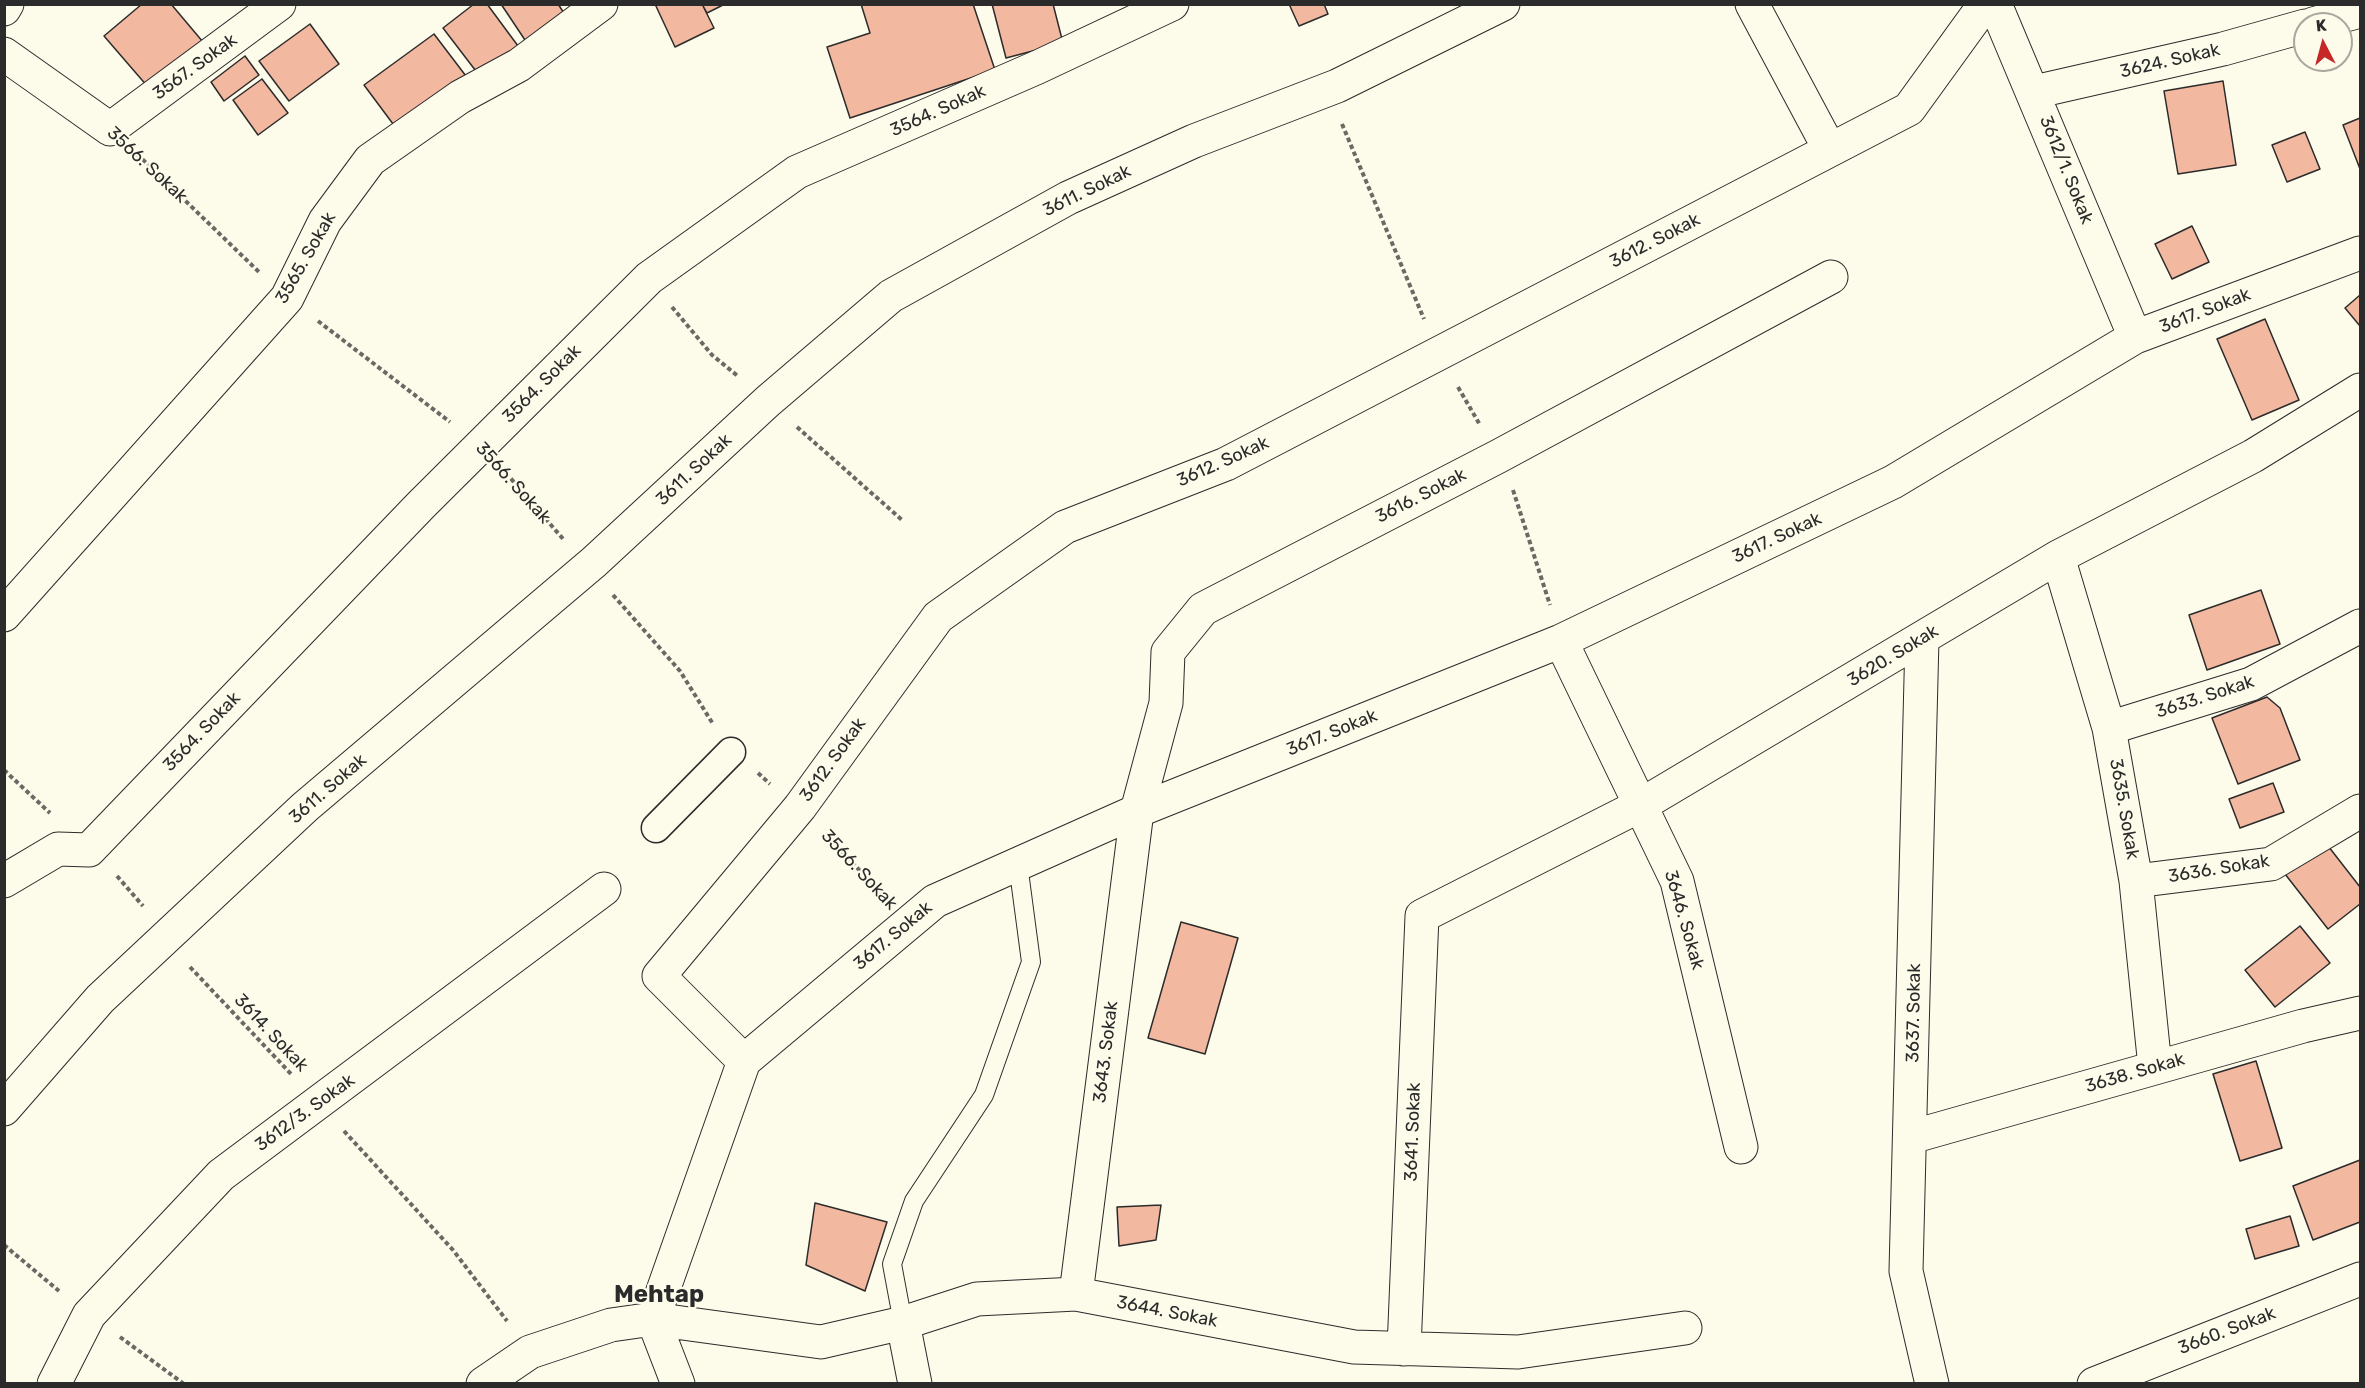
<!DOCTYPE html>
<html>
<head>
<meta charset="utf-8">
<style>
  body { margin:0 }
  #map { position:relative; width:2365px; height:1388px; overflow:hidden; background:#fdfbea; font-family:Rubik,sans-serif }
  canvas { display:block }
  .frame { position:absolute; inset:0; border:6px solid #2b2b2b; pointer-events:none }
  .north { position:absolute; left:2293px; top:12px; width:60px; height:60px; box-sizing:border-box; background:#fdfbea; border:2px solid #a9a89e; border-radius:50%; rotate:354deg; font-size:16px; font-weight:700; line-height:24px; text-align:center; color:#2b2b2b }
  .north::after { content:''; display:block; margin:auto; width:21px; height:27px; background:#c62828; clip-path:polygon(50% 0,100% 100%,50% 72%,0 100%) }
</style>
</head>
<body>
<div id="map">
<canvas width="2365" height="1388"></canvas>
<div class="frame"></div>
<div class="north">K</div>
</div>
<script>
const ctx = document.querySelector('canvas').getContext('2d');
ctx.lineJoin = 'round';
function fill(path, color) { ctx.fillStyle = color; ctx.fill(path, 'evenodd'); }
const shape = rows => new Path2D(rows.map(r => 'M' + r).join(''));
function trace(path, color, width, dash) { ctx.strokeStyle = color; ctx.lineWidth = width; ctx.lineCap = dash ? 'butt' : 'round'; ctx.setLineDash(dash || []); ctx.stroke(path); }
function write(font, color, halo, rows, align = 'center') {
  ctx.font = font + ' Rubik,sans-serif'; ctx.lineWidth = 4.5; ctx.setLineDash([]); ctx.textBaseline = 'middle'; ctx.strokeStyle = halo; ctx.fillStyle = color; for (const [text, x, y, turn = 0] of rows) {
    ctx.save(); ctx.translate(x, y); ctx.rotate((+turn || 0) * Math.PI / 180); ctx.textAlign = isNaN(turn) ? turn : align; if (halo) ctx.strokeText(text, 0, 0); ctx.fillText(text, 0, 0); ctx.restore();
  }
}
const building = shape([
  [142,4,171,4,203,42,148,87,104,36,142,4],
  [474,4,487,4,521,50,482,79,443,28,474,4],
  [501,4,558,4,566,16,527,43,501,4],
  [655,4,702,4,714,28,675,47,655,4],
  [702,4,725,4,707,13,702,4],
  [861,4,973,4,995,70,850,118,827,47,870,33,861,4],
  [992,4,1053,4,1063,43,1006,58,992,4],
  [1289,4,1324,4,1328,14,1299,26,1289,4],
  [310,24,339,64,289,101,259,61,310,24],
  [434,34,469,80,399,132,364,85,434,34],
  [245,56,259,75,224,101,211,82,245,56],
  [262,79,288,113,258,135,233,100,262,79],
  [2223,81,2236,165,2178,174,2164,91,2223,81],
  [2360,118,2360,169,2343,125,2360,118],
  [2305,132,2320,169,2287,182,2272,145,2305,132],
  [2192,226,2209,262,2172,279,2155,244,2192,226],
  [2360,295,2360,326,2345,308,2360,295],
  [2265,319,2299,400,2252,420,2217,339,2265,319],
  [2261,590,2280,644,2207,670,2189,615,2261,590],
  [2267,697,2280,708,2300,760,2238,784,2212,718,2267,697],
  [2273,783,2284,812,2240,828,2229,799,2273,783],
  [2325,842,2360,887,2360,904,2328,929,2285,874,2325,842],
  [1181,922,1238,938,1205,1054,1148,1038,1181,922],
  [2300,926,2330,963,2275,1007,2245,970,2300,926],
  [2256,1061,2282,1148,2240,1161,2213,1074,2256,1061],
  [2360,1160,2360,1222,2313,1240,2293,1186,2360,1160],
  [815,1203,887,1222,865,1291,806,1265,815,1203],
  [1161,1205,1156,1240,1119,1246,1117,1207,1161,1205],
  [2290,1216,2299,1246,2255,1259,2246,1229,2290,1216]
]);
const path = shape([
  [1342,124,1424,319],
  [137,154,259,272],
  [672,307,712,355,739,377],
  [318,321,450,422],
  [1458,387,1480,425],
  [797,427,902,520],
  [506,473,564,540],
  [1513,490,1550,605],
  [613,595,680,671,713,724],
  [4,770,50,813],
  [758,773,770,784],
  [826,835,883,895],
  [117,876,143,906],
  [190,967,292,1075],
  [344,1131,453,1250,507,1321],
  [4,1245,59,1291],
  [120,1337,184,1384]
]);
const service = shape([
  [903,1323,892,1264,914,1201,984,1095,1031,962,1018,864]
]);
const pedestrian = shape([
  [656,828,731,752]
]);
const minor = shape([
  [1752,4,1830,150],
  [1995,4,2135,337],
  [2313,24,2360,11],
  [4,54,110,129,279,4],
  [2034,92,2223,49,2305,26],
  [2058,557,2109,728,2136,881,2155,1067],
  [4,615,287,298,325,221,370,160,460,97,519,65,601,4],
  [1922,639,1906,1271,1932,1384],
  [1561,641,1677,881,1741,1147],
  [2109,728,2251,684,2360,626],
  [4,881,58,849,89,850,421,505,649,278,797,172,1038,67,1172,4],
  [2136,881,2271,864,2360,811],
  [744,1061,659,976,800,807,938,617,1065,527,1226,464,1909,109,1985,4],
  [4,1109,100,999,305,807,594,562,768,401,891,296,1068,198,1194,141,1337,86,1503,4],
  [1911,1137,2303,1026,2360,1013],
  [1076,1294,1137,811,1166,703,1168,652,1203,609,1499,456,1831,277],
  [903,1323,915,1384],
  [1404,1349,1422,916,1641,805,2058,557,2253,456,2360,390],
  [54,1384,89,1315,221,1175,604,889],
  [483,1384,530,1352,611,1325,653,1319,744,1061,935,901,1137,811,1561,641,1893,482,2135,337,2360,253],
  [678,1384,653,1319,821,1342,903,1323,977,1299,1076,1294,1354,1347,1518,1352,1685,1328],
  [2094,1384,2360,1279]
]);
const secondary = shape([
  [4,9,7,4]
]);
const streetNames = [
  ["3624. Sokak",2170,61,-13],
  ["3567. Sokak",195,67,-36],
  ["3564. Sokak",938,111,-24],
  ["3566. Sokak",147,165,43],
  ["3612/1. Sokak",2066,170,68],
  ["3611. Sokak",1087,191,-26],
  ["3612. Sokak",1655,241,-27],
  ["3565. Sokak",306,258,-60],
  ["3617. Sokak",2205,311,-21],
  ["3564. Sokak",542,384,-45],
  ["3612. Sokak",1223,462,-24],
  ["3611. Sokak",694,470,-43],
  ["3566. Sokak",513,483,48],
  ["3616. Sokak",1421,496,-27],
  ["3617. Sokak",1777,538,-25],
  ["3620. Sokak",1893,656,-31],
  ["3633. Sokak",2205,697,-18],
  ["3564. Sokak",202,732,-46],
  ["3617. Sokak",1332,733,-22],
  ["3612. Sokak",833,760,-54],
  ["3611. Sokak",328,789,-41],
  ["3635. Sokak",2124,809,80],
  ["3636. Sokak",2219,869,-9],
  ["3566. Sokak",859,870,47],
  ["3646. Sokak",1684,920,74],
  ["3617. Sokak",893,936,-40],
  ["3637. Sokak",1914,1013,-89],
  ["3614. Sokak",271,1033,47],
  ["3643. Sokak",1106,1052,-83],
  ["3638. Sokak",2135,1073,-16],
  ["3612/3. Sokak",305,1113,-36],
  ["3641. Sokak",1413,1132,-88],
  ["3644. Sokak",1167,1312,11],
  ["3660. Sokak",2227,1331,-21]
];
const districtNames = [
  ["Mehtap",659,1295]
];
fill(building, '#f2b8a0');
trace(building, '#2b2b2b', 1.5);
trace(service, '#2b2b2b', 20);
trace(pedestrian, '#2b2b2b', 31);
trace(minor, '#2b2b2b', 35);
trace(secondary, '#2b2b2b', 35);
trace(path, '#6a6964', 4, [4.5, 3]);
trace(service, '#fdfbea', 18);
trace(pedestrian, '#fdfbea', 28);
trace(minor, '#fdfbea', 33);
trace(secondary, '#fdfbea', 33);
write('18px', '#2b2b2b', '#fdfbea', streetNames);
write('bold 24px', '#2b2b2b', '#fdfbea', districtNames);
</script>
</body>
</html>
